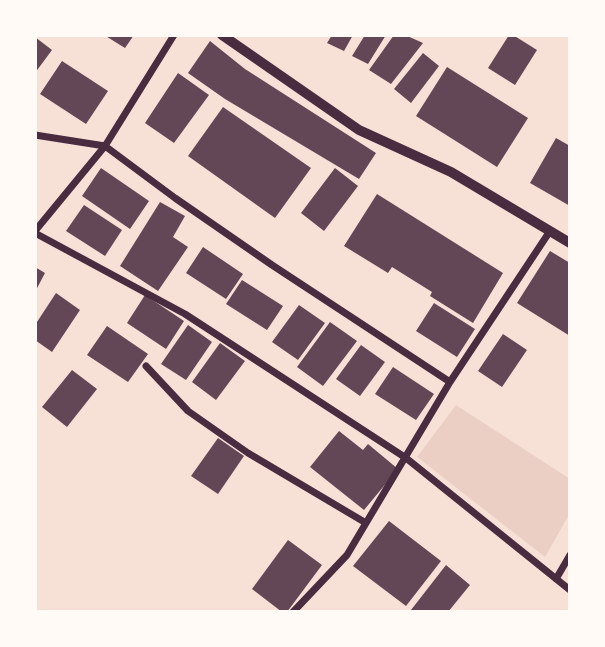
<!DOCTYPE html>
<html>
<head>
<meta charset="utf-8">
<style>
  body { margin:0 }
  #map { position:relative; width:605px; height:647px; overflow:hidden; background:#f7e1d7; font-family:Figtree,sans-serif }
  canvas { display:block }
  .frame { position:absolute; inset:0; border:37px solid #fffaf5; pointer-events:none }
</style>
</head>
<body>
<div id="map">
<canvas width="605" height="647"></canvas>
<div class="frame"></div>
</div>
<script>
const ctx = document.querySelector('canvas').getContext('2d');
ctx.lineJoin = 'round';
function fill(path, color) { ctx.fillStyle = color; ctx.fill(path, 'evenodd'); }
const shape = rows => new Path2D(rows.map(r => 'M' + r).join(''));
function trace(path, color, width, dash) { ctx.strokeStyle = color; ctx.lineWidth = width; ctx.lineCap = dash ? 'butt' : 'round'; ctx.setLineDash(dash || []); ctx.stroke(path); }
const green = shape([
  [456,405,570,479,570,513,545,557,417,457]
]);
const building = shape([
  [104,35,134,35,125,48],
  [332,35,353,35,344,51,327,43],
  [365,35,386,35,368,64,352,56],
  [394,35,405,35,423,43,391,84,369,70],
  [509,35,513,35,537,50,515,85,488,68],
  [35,37,52,50,35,73],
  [210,41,245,69,376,153,359,179,225,99,188,73],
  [423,53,439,66,411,103,394,89],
  [62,61,108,91,86,124,40,94],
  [447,67,528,118,497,167,416,116],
  [178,73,209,95,174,143,145,123],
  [223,107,311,168,275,218,188,156],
  [556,138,570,146,570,206,530,183],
  [101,168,149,201,130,229,82,196],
  [335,168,358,186,324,231,301,213],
  [377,194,503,273,473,323,430,296,432,292,392,267,388,273,344,246],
  [160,202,185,216,173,237,188,247,158,291,120,266],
  [84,205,122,230,105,256,66,231],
  [203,247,243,274,226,299,186,273],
  [550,251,570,263,570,336,517,303],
  [35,267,45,273,35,292],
  [242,280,283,306,267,330,226,304],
  [56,293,80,310,52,352,35,340,35,325],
  [145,295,184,321,166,349,127,323],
  [434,303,475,329,457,357,416,331],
  [299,305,325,323,298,360,272,342],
  [330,322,357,341,323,386,297,367],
  [188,325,212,342,186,380,161,364],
  [107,326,148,354,128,382,87,355],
  [503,334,527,350,502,387,478,371],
  [220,343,245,361,216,400,192,382],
  [361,345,385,362,360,396,336,379],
  [393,367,434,394,416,420,375,394],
  [72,370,97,389,67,427,42,407],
  [339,431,363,450,368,444,398,469,364,510,310,467],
  [218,438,244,456,218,494,191,476],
  [389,521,441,561,406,606,353,566],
  [288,540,322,565,287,612,282,612,252,589],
  [446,565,470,585,448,612,413,612,411,610]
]);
const minor = shape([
  [35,135,105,146,175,198,272,265,450,382],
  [35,231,105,146,174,35],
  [35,233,185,314,406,458,570,590],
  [146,366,188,411,248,453,366,523],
  [556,579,570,555],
  [293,612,347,555,450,382,550,231]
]);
const tertiary = shape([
  [222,35,359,130,451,172,570,243]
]);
fill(green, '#ebcfc5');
fill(building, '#644757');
trace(minor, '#4a2c40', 7);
trace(tertiary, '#4a2c40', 10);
</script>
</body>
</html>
